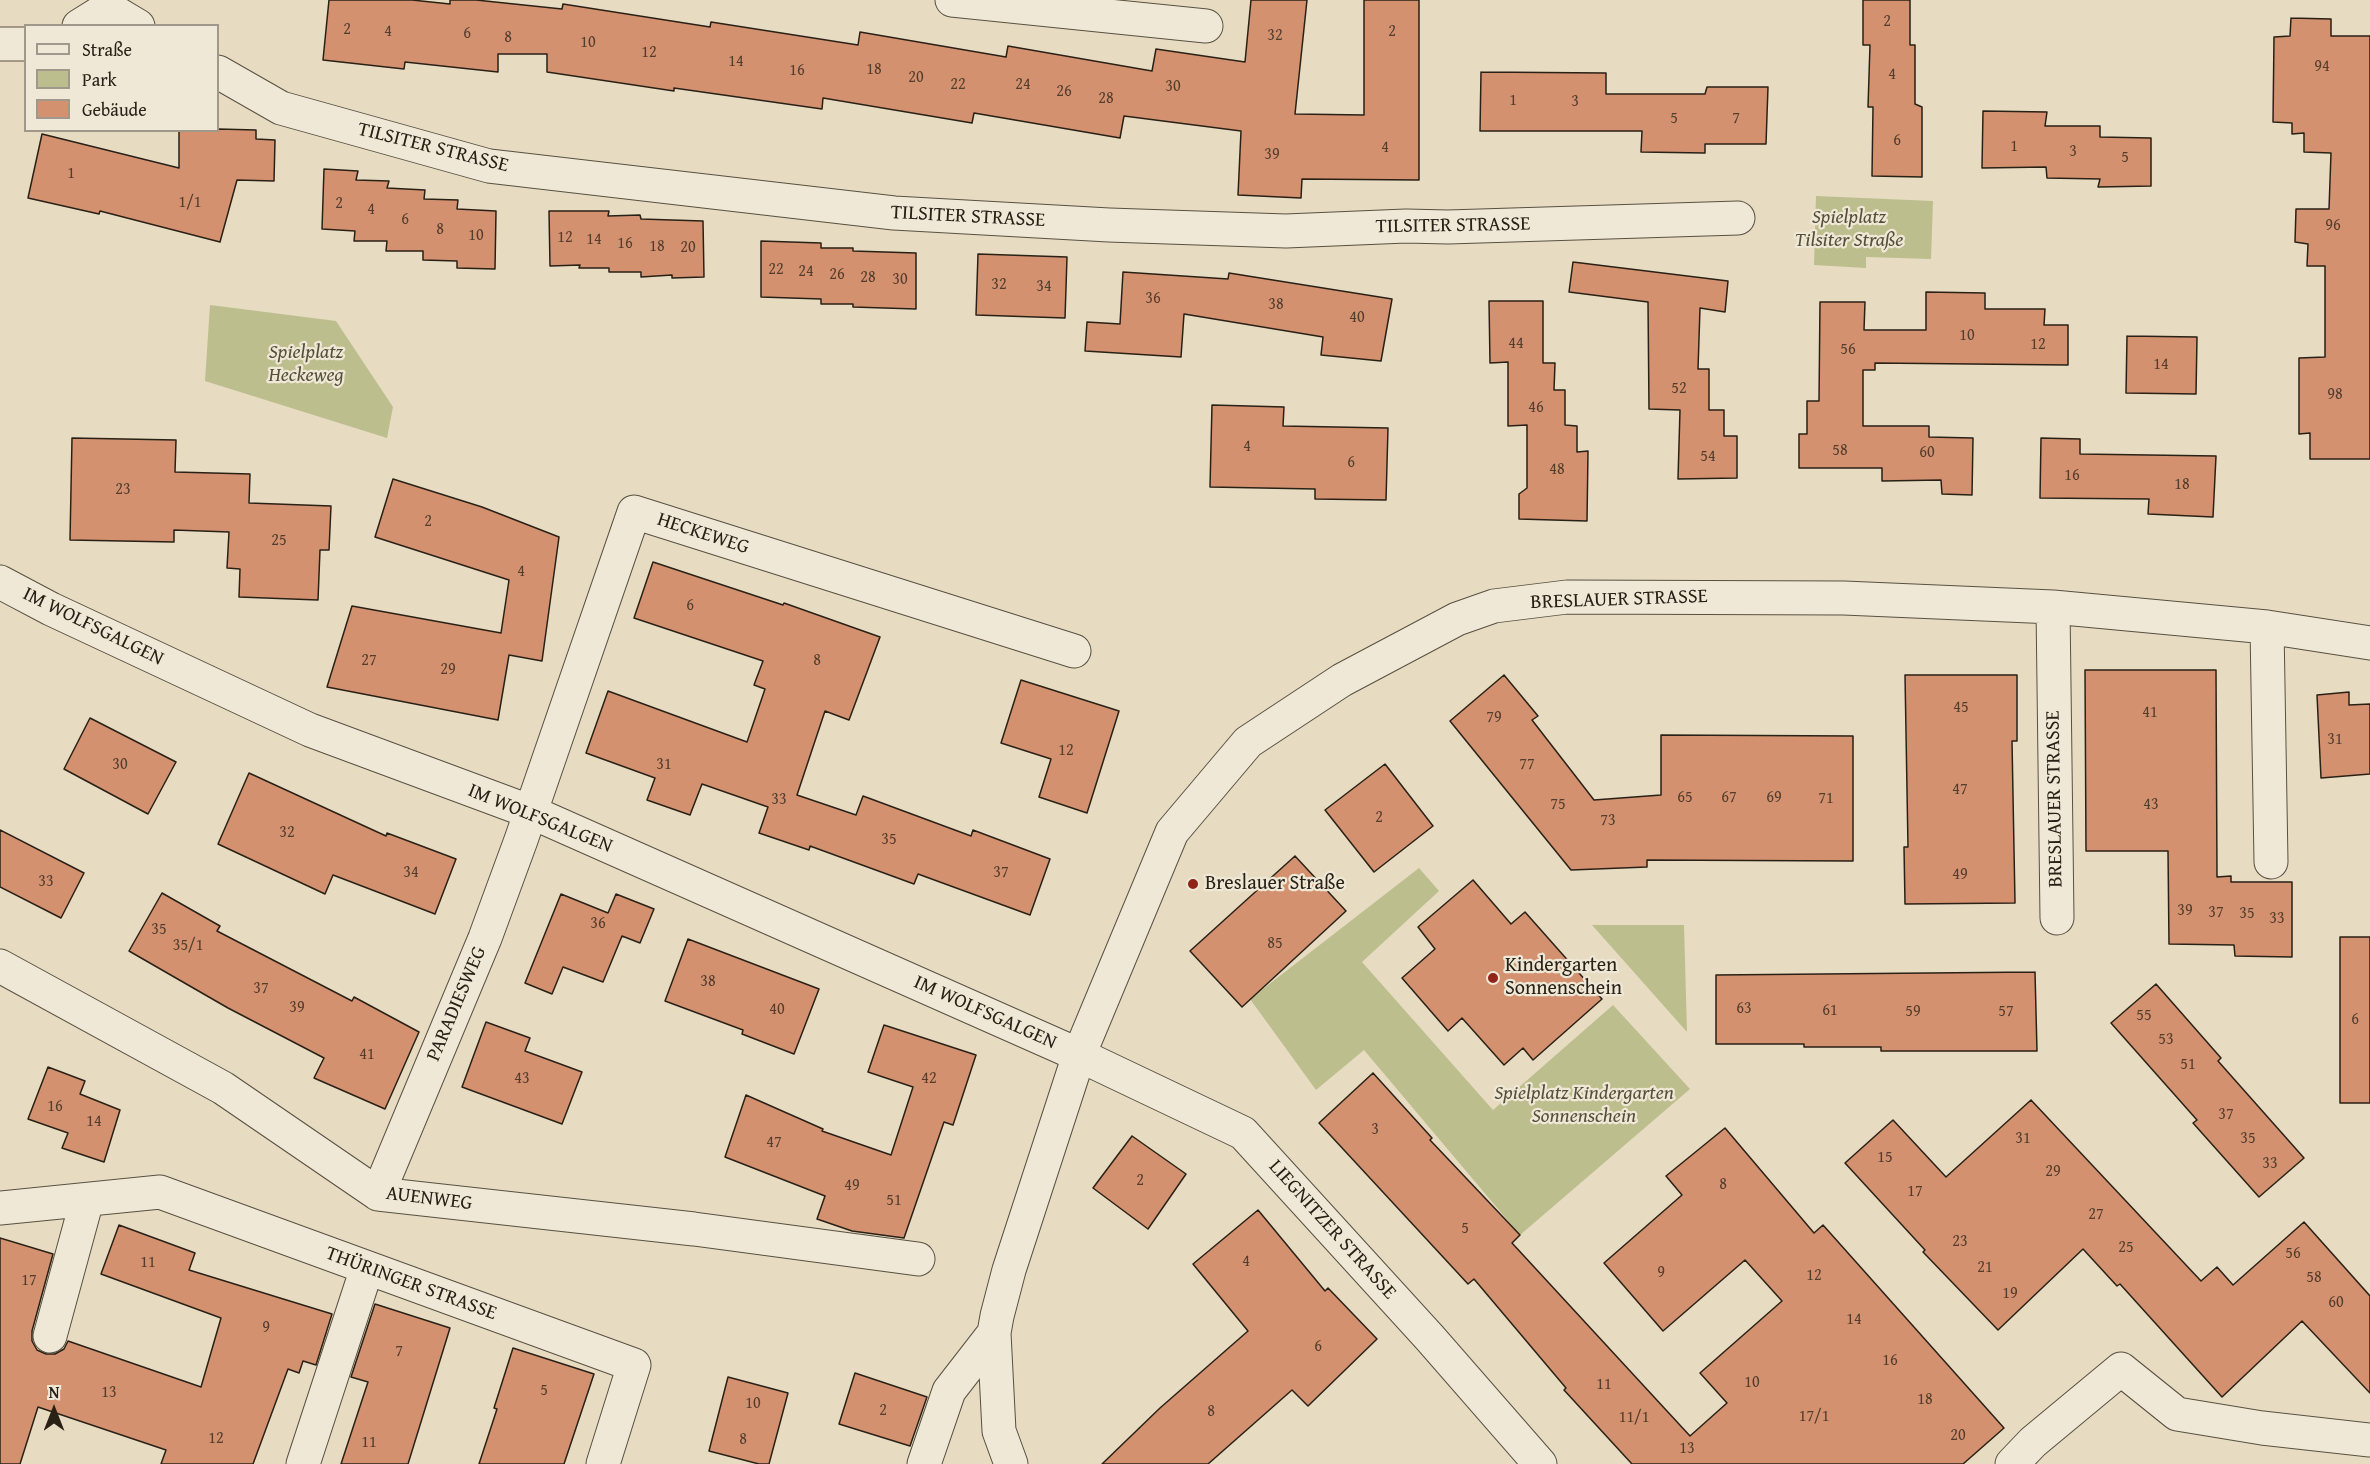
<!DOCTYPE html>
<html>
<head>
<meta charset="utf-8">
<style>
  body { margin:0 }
  #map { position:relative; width:2370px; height:1464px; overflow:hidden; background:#e7dbc1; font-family:"Gentium Book Plus",serif }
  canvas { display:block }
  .legend { position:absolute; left:24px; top:24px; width:195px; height:108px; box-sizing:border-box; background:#efe8d7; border:2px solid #a0988a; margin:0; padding:8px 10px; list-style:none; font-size:18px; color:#2a2116 }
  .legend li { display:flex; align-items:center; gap:12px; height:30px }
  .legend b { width:30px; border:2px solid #a0988a }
  .north { position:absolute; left:24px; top:1380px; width:60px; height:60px; -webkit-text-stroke:4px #efe8d7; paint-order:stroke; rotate:0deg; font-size:16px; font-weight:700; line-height:24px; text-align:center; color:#2a2116 }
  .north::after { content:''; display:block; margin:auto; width:21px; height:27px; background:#2a2116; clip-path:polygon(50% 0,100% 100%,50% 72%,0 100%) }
</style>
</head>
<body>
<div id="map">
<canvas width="2370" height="1464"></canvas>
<ul class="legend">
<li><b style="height:8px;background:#efe8d7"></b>Straße</li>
<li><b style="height:16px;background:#bdbe8e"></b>Park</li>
<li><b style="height:16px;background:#d39170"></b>Gebäude</li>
</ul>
<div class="north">N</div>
</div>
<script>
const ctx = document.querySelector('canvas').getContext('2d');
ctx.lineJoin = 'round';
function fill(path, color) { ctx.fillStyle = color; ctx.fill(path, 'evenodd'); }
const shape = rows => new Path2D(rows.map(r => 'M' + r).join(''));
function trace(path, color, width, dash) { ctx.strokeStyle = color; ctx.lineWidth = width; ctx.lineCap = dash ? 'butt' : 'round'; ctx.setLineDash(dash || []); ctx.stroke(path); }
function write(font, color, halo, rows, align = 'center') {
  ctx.font = font + ' "Gentium Book Plus",serif'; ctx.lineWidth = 4.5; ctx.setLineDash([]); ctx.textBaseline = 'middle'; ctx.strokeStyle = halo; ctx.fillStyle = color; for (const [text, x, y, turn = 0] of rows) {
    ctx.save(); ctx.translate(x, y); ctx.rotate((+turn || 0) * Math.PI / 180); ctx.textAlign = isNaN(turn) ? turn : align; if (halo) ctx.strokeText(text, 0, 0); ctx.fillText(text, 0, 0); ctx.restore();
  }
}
const green = shape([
  [1816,196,1933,201,1931,259,1866,257,1866,268,1814,265],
  [210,305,336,321,393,407,387,438,205,381],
  [1419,868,1439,891,1362,962,1493,1110,1613,1005,1690,1089,1520,1235,1364,1050,1316,1090,1250,999],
  [1592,925,1684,925,1687,1032]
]);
const building = shape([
  [329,0,412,0,450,4,450,0,476,0,562,9,563,4,710,27,711,22,858,45,860,32,1006,57,1008,46,1152,71,1156,49,1245,62,1251,0,1307,0,1295,114,1364,115,1364,0,1419,0,1419,180,1302,179,1301,198,1238,195,1241,131,1124,116,1120,138,974,113,972,123,823,98,822,109,674,88,674,91,547,72,547,54,498,54,498,72,405,62,404,69,323,60,329,0],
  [1863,0,1910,0,1910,45,1915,45,1915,104,1922,107,1922,177,1872,176,1873,107,1868,107,1870,45,1863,45,1863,0],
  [2291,18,2331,19,2331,36,2370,36,2370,459,2310,459,2310,433,2299,434,2299,358,2325,357,2325,266,2307,266,2308,244,2295,242,2296,209,2329,209,2331,153,2304,152,2304,133,2292,134,2292,123,2273,122,2274,37,2290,36,2291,18],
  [1481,72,1606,73,1606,94,1705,94,1707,87,1768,87,1766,144,1705,144,1705,153,1641,152,1642,131,1480,131,1481,72],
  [1983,111,2047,112,2045,126,2100,126,2100,137,2151,138,2151,186,2098,187,2100,179,2047,178,2046,167,1982,168,1983,111],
  [218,129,256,130,256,139,275,140,274,181,237,180,220,242,100,211,99,214,28,198,42,134,179,168,179,130,218,130,218,129],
  [324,169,358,171,356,180,389,181,387,188,425,190,424,199,458,200,457,209,496,211,495,269,457,268,457,261,423,260,423,251,386,251,387,241,354,241,355,231,322,229,324,169],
  [549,211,609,211,608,216,640,215,641,219,703,221,704,277,672,278,672,275,641,277,641,272,609,272,609,268,579,268,580,265,550,266,549,211],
  [761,241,821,243,821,248,853,248,853,251,916,253,916,309,853,307,853,304,821,304,821,299,761,297,761,241],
  [978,254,1067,257,1065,318,976,315,978,254],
  [1573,262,1728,281,1725,312,1700,308,1698,369,1709,369,1709,410,1724,410,1724,436,1737,436,1737,478,1678,479,1680,410,1649,409,1648,302,1569,292,1573,262],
  [1123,272,1228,279,1229,273,1392,299,1381,361,1321,355,1323,337,1184,314,1181,357,1085,351,1087,322,1120,324,1123,272],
  [1926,292,1985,293,1985,309,2045,309,2044,325,2068,325,2068,365,1875,363,1875,370,1863,370,1863,426,1929,426,1929,437,1973,438,1972,495,1942,494,1941,480,1882,481,1882,468,1799,468,1799,434,1807,434,1807,401,1819,401,1820,302,1865,302,1864,330,1926,330,1926,292],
  [1489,301,1543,301,1543,363,1555,363,1554,390,1565,390,1565,425,1577,426,1577,452,1588,451,1587,521,1519,519,1519,494,1527,488,1527,425,1508,426,1508,362,1490,363,1489,301],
  [2127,336,2197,337,2196,394,2126,393,2127,336],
  [1212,405,1284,407,1283,426,1388,428,1386,500,1315,499,1315,489,1210,487,1212,405],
  [72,438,176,440,175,472,250,474,249,503,331,506,329,550,320,550,318,600,239,597,240,569,227,568,229,532,174,530,174,542,70,540,72,438],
  [2041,438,2080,439,2080,454,2216,456,2213,517,2148,514,2149,499,2040,498,2041,438],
  [393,479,482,507,559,537,542,661,509,655,498,720,327,687,352,606,501,633,509,580,375,537,393,479],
  [653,562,783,605,784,603,880,637,849,720,825,711,797,795,856,815,863,796,971,836,973,830,1050,859,1030,915,918,874,914,884,810,846,809,850,759,833,768,807,702,784,690,815,647,800,655,778,586,753,608,691,747,742,765,689,754,685,763,661,634,618,653,562],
  [2085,670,2216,670,2217,877,2231,876,2231,882,2292,882,2292,957,2235,956,2234,945,2169,944,2168,851,2086,851,2085,670],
  [1504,675,1538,716,1532,720,1594,800,1661,795,1661,735,1853,736,1853,861,1647,860,1647,867,1571,870,1450,721,1504,675],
  [1905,675,2017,675,2017,741,2012,741,2015,903,1905,904,1904,847,1908,847,1905,675],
  [1021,680,1119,711,1087,813,1039,797,1051,759,1001,743,1021,680],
  [2349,692,2349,705,2370,704,2370,774,2321,778,2317,695,2349,692],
  [90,718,176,762,148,814,64,769,90,718],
  [1385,764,1433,826,1374,872,1325,810,1385,764],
  [249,773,386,836,387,833,456,859,435,914,333,875,325,894,218,844,249,773],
  [0,830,84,873,61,918,0,887,0,830],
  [1295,856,1346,911,1242,1007,1190,951,1295,856],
  [1473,880,1511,924,1525,912,1602,999,1533,1060,1523,1048,1504,1065,1462,1018,1448,1031,1402,978,1435,949,1418,927,1473,880],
  [162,893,220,926,217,931,352,1001,354,997,419,1032,385,1109,314,1078,324,1058,228,1008,129,951,162,893],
  [561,894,608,913,616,894,654,909,640,943,622,936,603,982,563,967,552,994,525,983,561,894],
  [2340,937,2370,937,2370,1103,2340,1103,2340,937],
  [688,939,819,989,794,1054,742,1034,743,1030,665,1001,688,939],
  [2035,972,2037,1051,1881,1051,1881,1047,1804,1047,1804,1044,1716,1044,1716,975,2035,972],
  [2156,984,2221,1058,2218,1061,2304,1158,2259,1197,2193,1123,2197,1120,2111,1023,2156,984],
  [486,1022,530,1038,525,1051,582,1072,562,1124,462,1087,486,1022],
  [884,1025,976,1055,953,1125,944,1122,904,1238,852,1231,817,1219,825,1196,725,1157,746,1095,823,1129,822,1131,891,1155,913,1087,868,1072,884,1025],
  [48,1067,85,1081,80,1094,120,1110,104,1162,62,1148,68,1133,28,1119,48,1067],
  [1373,1073,1432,1138,1430,1140,1520,1235,1512,1243,1690,1436,1727,1403,1700,1373,1782,1301,1745,1260,1663,1331,1604,1263,1682,1195,1666,1176,1725,1128,1814,1233,1823,1225,2004,1428,1963,1464,1632,1464,1564,1390,1566,1388,1474,1279,1468,1284,1319,1123,1373,1073],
  [2031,1100,2201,1281,2217,1267,2233,1285,2304,1222,2370,1296,2370,1393,2302,1321,2222,1397,2120,1284,2117,1286,2083,1249,1998,1330,1923,1252,1925,1250,1845,1163,1893,1120,1946,1177,2031,1100],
  [1132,1136,1186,1174,1148,1229,1093,1188,1132,1136],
  [1258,1210,1325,1291,1328,1288,1377,1339,1308,1406,1292,1390,1208,1464,1102,1464,1160,1408,1248,1331,1193,1264,1258,1210],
  [119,1225,195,1253,189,1270,332,1314,316,1365,303,1361,299,1373,288,1369,253,1464,161,1464,166,1450,38,1407,20,1464,0,1464,0,1238,53,1254,32,1331,32,1341,37,1350,46,1354,55,1354,64,1349,68,1341,201,1387,221,1318,101,1274,119,1225],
  [375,1304,450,1328,408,1464,341,1464,368,1382,351,1377,375,1304],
  [513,1348,594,1374,564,1464,479,1464,497,1409,494,1408,513,1348],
  [855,1373,927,1397,910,1446,839,1424,855,1373],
  [728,1377,788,1393,769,1464,759,1464,709,1451,728,1377]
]);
const minor = shape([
  [952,0,1206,26],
  [108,8,138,26],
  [79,26,108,8],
  [0,44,26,44],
  [218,72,281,108,489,166,894,213,1109,225,1286,231,1406,226,1448,227,1738,218],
  [0,582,51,609,310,730,531,812,1079,1055,1243,1133,1430,1338,1540,1464],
  [2053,607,2057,918],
  [2267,627,2271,862],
  [0,966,223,1088,378,1194,694,1229,918,1259],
  [378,1194,485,938,521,840,634,512,1074,651],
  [0,1208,160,1192,634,1365,603,1464],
  [50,1336,87,1200],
  [303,1464,367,1268],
  [924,1464,949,1391,994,1333],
  [1011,1464,999,1431,994,1333,997,1316,1009,1270,1079,1055,1172,832,1248,742,1342,680,1457,619,1494,606,1567,597,1844,598,2053,607,2267,627,2370,643],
  [2012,1464,2033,1442,2121,1369,2177,1414,2262,1428,2370,1440]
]);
const markers = [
  [1193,884,6,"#8f2418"],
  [1493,978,6,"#8f2418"]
];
const numberNames = [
  ["2",1887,22],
  ["2",347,30],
  ["4",388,32],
  ["2",1392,32],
  ["6",467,34],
  ["32",1275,36],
  ["8",508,38],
  ["10",588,43],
  ["12",649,53],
  ["14",736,62],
  ["94",2322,67],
  ["18",874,70],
  ["16",797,71],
  ["4",1892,75],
  ["20",916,78],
  ["22",958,85],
  ["24",1023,85],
  ["30",1173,87],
  ["26",1064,92],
  ["28",1106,99],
  ["1",1513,101],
  ["3",1575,102],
  ["5",1674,119],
  ["7",1736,119],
  ["6",1897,141],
  ["1",2014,147],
  ["4",1385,148],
  ["3",2073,152],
  ["39",1272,155],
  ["5",2125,158],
  ["1",71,174],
  ["1/1",190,203],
  ["2",339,204],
  ["4",371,210],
  ["6",405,220],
  ["96",2333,226],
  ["8",440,230],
  ["10",476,236],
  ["12",565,238],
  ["14",594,240],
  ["16",625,244],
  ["18",657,247],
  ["20",688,248],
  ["22",776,270],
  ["24",806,272],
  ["26",837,275],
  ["28",868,278],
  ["30",900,280],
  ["32",999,285],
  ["34",1044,287],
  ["36",1153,299],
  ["38",1276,305],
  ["40",1357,318],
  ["10",1967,336],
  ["44",1516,344],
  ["12",2038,345],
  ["56",1848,350],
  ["14",2161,365],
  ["52",1679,389],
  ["98",2335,395],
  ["46",1536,408],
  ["4",1247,447],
  ["58",1840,451],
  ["60",1927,453],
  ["54",1708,457],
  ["6",1351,463],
  ["48",1557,470],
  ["16",2072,476],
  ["18",2182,485],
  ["23",123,490],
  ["2",428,522],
  ["25",279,541],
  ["4",521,572],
  ["6",690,606],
  ["27",369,661],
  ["8",817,661],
  ["29",448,670],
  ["45",1961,708],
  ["41",2150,713],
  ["79",1494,718],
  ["31",2335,740],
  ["12",1066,751],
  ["30",120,765],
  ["31",664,765],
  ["77",1527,765],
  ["47",1960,790],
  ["65",1685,798],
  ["67",1729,798],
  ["69",1774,798],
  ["71",1826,799],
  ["33",779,800],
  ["75",1558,805],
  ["43",2151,805],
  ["2",1379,818],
  ["73",1608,821],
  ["32",287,833],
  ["35",889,840],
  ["34",411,873],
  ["37",1001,873],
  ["49",1960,875],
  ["33",46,882],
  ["39",2185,911],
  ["37",2216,913],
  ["35",2247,914],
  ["33",2277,919],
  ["36",598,924],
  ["35",159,930],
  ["85",1275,944],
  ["35/1",188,946],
  ["38",708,982],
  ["37",261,989],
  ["39",297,1008],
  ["63",1744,1009],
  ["40",777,1010],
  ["61",1830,1011],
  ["59",1913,1012],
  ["57",2006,1012],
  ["55",2144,1016],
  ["6",2355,1020],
  ["53",2166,1040],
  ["41",367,1055],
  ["51",2188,1065],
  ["43",522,1079],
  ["42",929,1079],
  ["16",55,1107],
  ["37",2226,1115],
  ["14",94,1122],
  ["3",1375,1130],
  ["31",2023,1139],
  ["35",2248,1139],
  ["47",774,1143],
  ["15",1885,1158],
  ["33",2270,1164],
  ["29",2053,1172],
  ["2",1140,1181],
  ["8",1723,1185],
  ["49",852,1186],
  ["17",1915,1192],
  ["51",894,1201],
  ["27",2096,1215],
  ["5",1465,1229],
  ["23",1960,1242],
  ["25",2126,1248],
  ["56",2293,1254],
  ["4",1246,1262],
  ["11",148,1263],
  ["21",1985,1268],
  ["9",1661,1273],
  ["12",1814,1276],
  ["58",2314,1278],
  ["17",29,1281],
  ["19",2010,1294],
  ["60",2336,1303],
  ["14",1854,1320],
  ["9",266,1328],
  ["6",1318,1347],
  ["7",399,1352],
  ["16",1890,1361],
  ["10",1752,1383],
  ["11",1604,1385],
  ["5",544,1391],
  ["13",109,1393],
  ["18",1925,1400],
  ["10",753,1404],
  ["2",883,1411],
  ["8",1211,1412],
  ["17/1",1814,1417],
  ["11/1",1634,1418],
  ["20",1958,1436],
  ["12",216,1439],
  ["8",743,1440],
  ["11",369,1443],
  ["13",1687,1449]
];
const streetNames = [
  ["TILSITER STRASSE",433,148,14],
  ["TILSITER STRASSE",968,217,3],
  ["TILSITER STRASSE",1453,226,-1],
  ["HECKEWEG",703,534,18],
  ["BRESLAUER STRASSE",1619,600,-2],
  ["IM WOLFSGALGEN",93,627,26],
  ["BRESLAUER STRASSE",2055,799,-91],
  ["IM WOLFSGALGEN",540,819,22],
  ["PARADIESWEG",457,1004,-67],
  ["IM WOLFSGALGEN",985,1013,24],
  ["AUENWEG",429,1199,7],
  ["LIEGNITZER STRASSE",1332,1230,48],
  ["THÜRINGER STRASSE",411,1284,20]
];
const parkNames = [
  ["Spielplatz",1849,218],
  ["Tilsiter Straße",1849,241],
  ["Spielplatz",306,353],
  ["Heckeweg",306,376],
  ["Spielplatz Kindergarten",1584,1094],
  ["Sonnenschein",1584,1117]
];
const poiNames = [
  ["Breslauer Straße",1205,884],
  ["Kindergarten",1505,966],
  ["Sonnenschein",1505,989]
];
fill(green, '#bdbe8e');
fill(building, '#d39170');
trace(building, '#2a2116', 1.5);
trace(minor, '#595041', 35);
trace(minor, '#efe8d7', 33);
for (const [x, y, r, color] of markers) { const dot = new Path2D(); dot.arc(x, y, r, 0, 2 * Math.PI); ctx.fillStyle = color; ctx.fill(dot); trace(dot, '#efe8d7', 2); }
write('16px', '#543d2c', null, numberNames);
write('20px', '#2a2116', '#efe8d7', streetNames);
write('italic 20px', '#56503a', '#efe8d7', parkNames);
write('20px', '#2a2116', '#efe8d7', poiNames, 'left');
</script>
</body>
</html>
